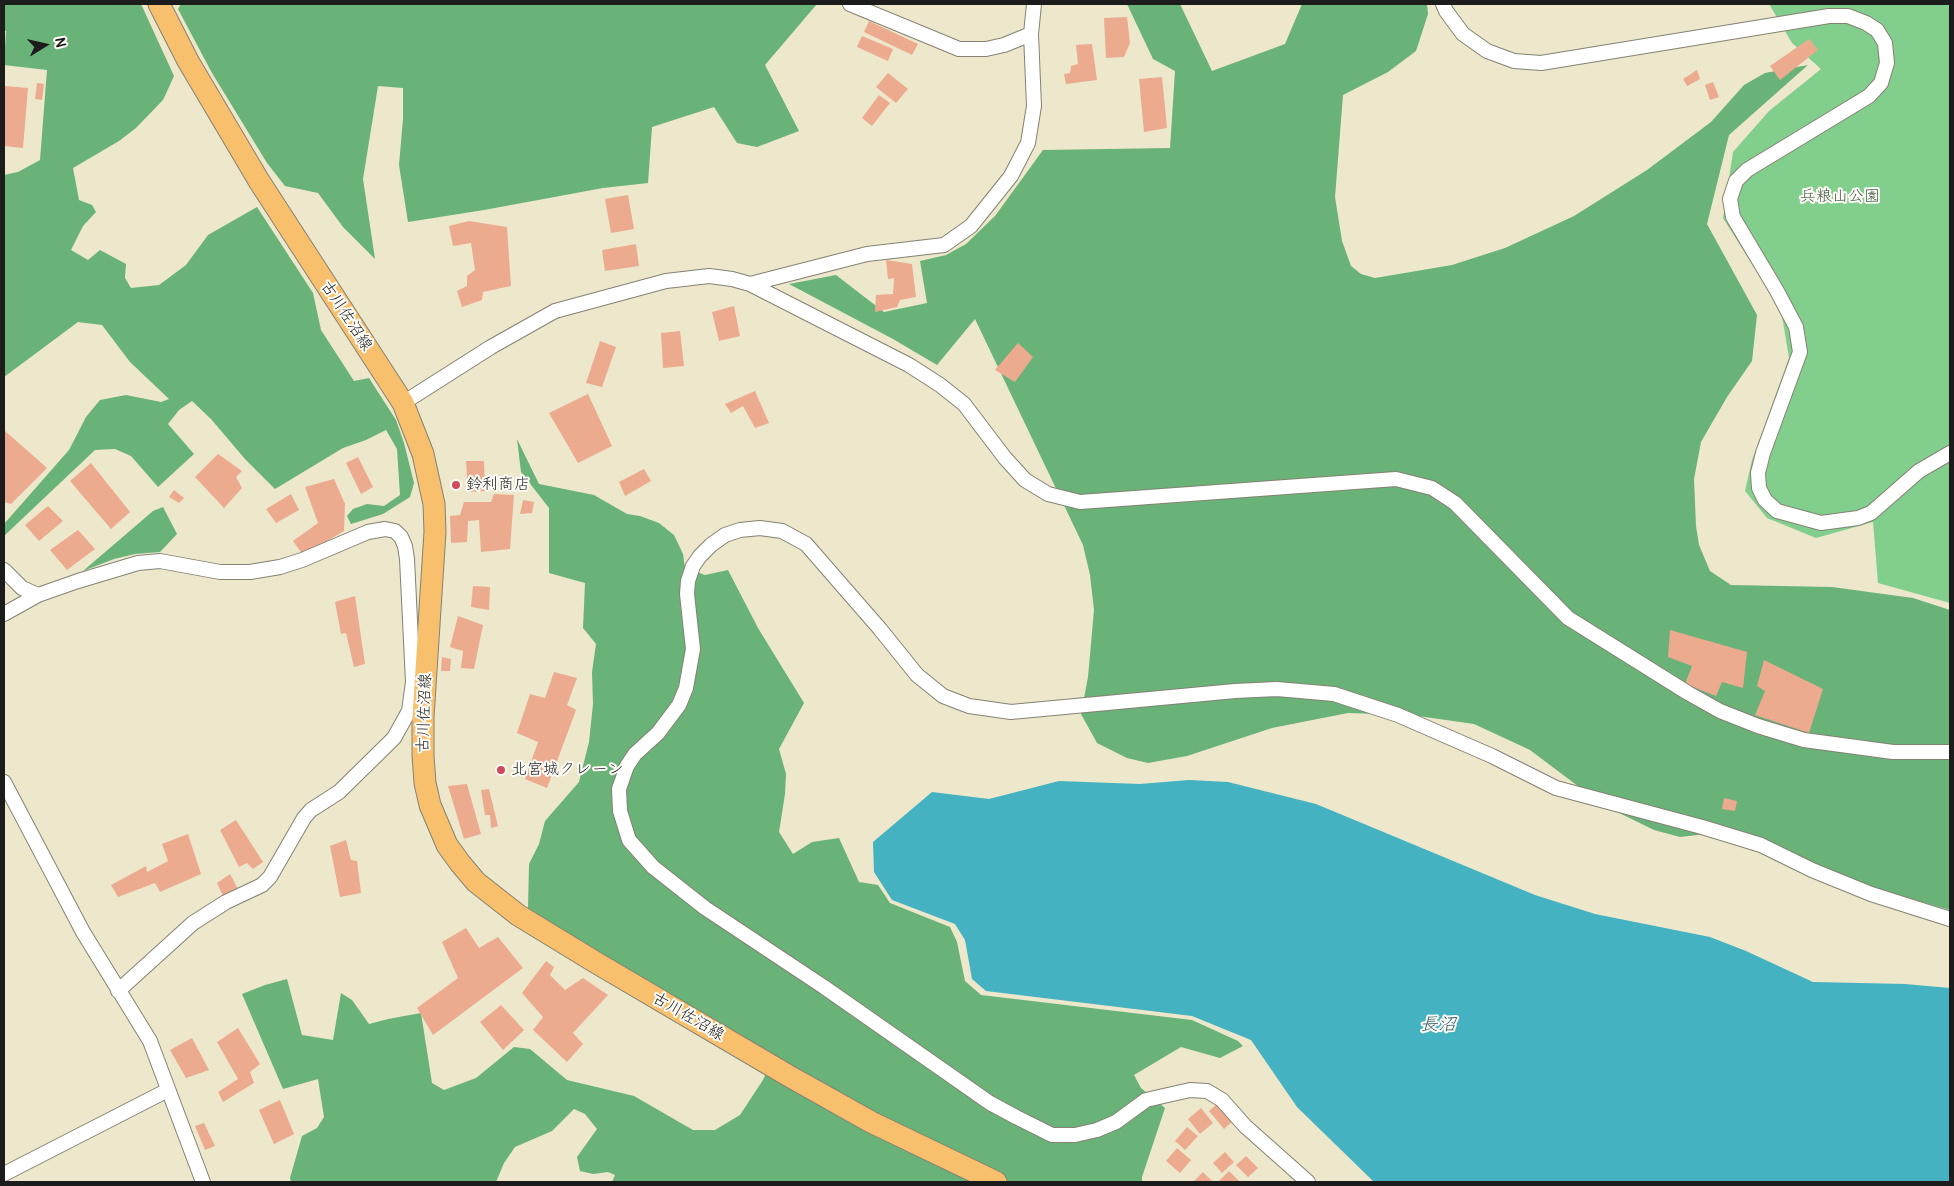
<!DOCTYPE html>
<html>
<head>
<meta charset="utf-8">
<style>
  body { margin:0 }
  #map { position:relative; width:1954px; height:1186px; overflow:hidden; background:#ede7cb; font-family:Pangolin,sans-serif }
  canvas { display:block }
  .frame { position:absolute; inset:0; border:5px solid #1c1c1c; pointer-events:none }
  .north { position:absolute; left:20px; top:20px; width:50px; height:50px; -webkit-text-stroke:4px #fdfcf7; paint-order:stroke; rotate:80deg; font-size:14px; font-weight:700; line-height:20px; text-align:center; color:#1c1c1c }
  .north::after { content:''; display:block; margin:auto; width:18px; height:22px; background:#1c1c1c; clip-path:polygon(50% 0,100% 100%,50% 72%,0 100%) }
</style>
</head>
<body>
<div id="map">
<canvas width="1954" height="1186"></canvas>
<div class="frame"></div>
<div class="north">N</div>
</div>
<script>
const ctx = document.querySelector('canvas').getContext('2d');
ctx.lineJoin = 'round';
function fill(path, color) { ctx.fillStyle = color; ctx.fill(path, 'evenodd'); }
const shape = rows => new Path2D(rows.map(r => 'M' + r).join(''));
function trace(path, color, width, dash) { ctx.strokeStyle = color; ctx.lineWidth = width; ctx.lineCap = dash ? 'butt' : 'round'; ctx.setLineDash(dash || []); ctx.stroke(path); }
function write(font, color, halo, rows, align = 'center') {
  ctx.font = font + ' Pangolin,"Klee One",sans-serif'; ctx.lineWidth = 4; ctx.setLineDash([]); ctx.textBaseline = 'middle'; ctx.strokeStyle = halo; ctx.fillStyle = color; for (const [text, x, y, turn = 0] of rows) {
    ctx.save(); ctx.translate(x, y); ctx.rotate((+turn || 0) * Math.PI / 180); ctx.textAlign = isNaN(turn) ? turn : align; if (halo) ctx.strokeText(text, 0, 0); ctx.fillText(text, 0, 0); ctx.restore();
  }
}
const green = shape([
  [1769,4,1950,4,1950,603,1878,583,1873,522,1816,538,1767,518,1745,491,1752,460,1789,358,1781,310,1723,218,1733,152,1769,111,1821,69,1792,43]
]);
const forest = shape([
  [4,4,141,4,174,76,163,100,136,128,119,141,73,168,79,200,92,205,96,212,83,226,71,250,88,260,100,250,126,264,125,278,131,288,159,285,186,265,208,235,257,207,313,293,321,330,354,381,369,378,396,420,404,443,414,483,410,497,383,514,351,524,347,516,353,509,367,504,384,506,400,495,397,449,386,430,366,440,343,448,275,489,245,459,211,419,192,401,179,410,168,424,194,454,158,487,131,456,115,449,95,450,4,536,4,524,69,450,86,417,100,400,126,395,161,402,169,399,130,362,102,325,78,322,4,377,4,175,18,172,40,160,47,70,4,65,6,31,4,31],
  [181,4,817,4,765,65,799,131,757,147,737,143,714,107,652,127,648,183,603,188,484,210,408,222,399,165,403,119,403,88,378,86,363,179,375,259,343,227,318,193,285,186,267,163,212,73,178,9],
  [1127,4,1180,4,1212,71,1285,44,1302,4,1427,4,1428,14,1416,51,1388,72,1343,95,1335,197,1342,241,1351,266,1361,274,1375,278,1452,265,1505,248,1574,216,1647,170,1711,122,1744,85,1765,73,1808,65,1729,135,1707,224,1757,315,1752,361,1727,397,1701,442,1694,479,1696,526,1699,545,1710,571,1731,585,1832,587,1913,598,1950,610,1950,910,1823,874,1715,833,1680,837,1654,830,1603,805,1530,750,1474,724,1411,715,1348,713,1272,728,1187,756,1148,763,1127,758,1097,743,1081,714,1088,677,1094,610,1090,575,1083,545,975,319,937,365,893,339,789,284,836,275,884,312,927,303,920,261,946,255,966,244,995,216,1043,150,1170,148,1175,71,1153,59],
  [517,439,539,484,594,495,627,514,640,516,659,523,674,535,683,554,685,568,705,575,728,570,758,628,804,703,779,749,786,774,785,794,779,832,793,854,812,842,839,838,859,882,878,885,890,903,950,927,957,942,965,981,981,995,1192,1020,1238,1041,1243,1046,1220,1058,1181,1047,1134,1075,1141,1088,1165,1108,1142,1177,1142,1182,612,1182,615,1175,608,1172,593,1174,580,1171,577,1157,597,1129,585,1114,574,1109,552,1131,515,1147,504,1163,496,1182,291,1182,290,1178,302,1136,317,1128,324,1117,318,1079,283,1089,242,994,265,985,287,979,302,1035,333,1040,341,993,352,1000,369,1024,388,1019,421,1013,432,1083,444,1090,476,1078,514,1047,530,1049,567,1080,634,1096,693,1130,715,1130,740,1115,763,1080,775,1055,613,962,528,908,529,864,539,844,545,821,579,782,589,742,593,704,592,672,596,644,583,628,585,583,549,573,549,508,521,472],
  [163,507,177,534,160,552,135,554,114,559,83,571,153,511]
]);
const water = shape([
  [1189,780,1228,782,1316,804,1535,895,1595,914,1710,937,1746,951,1813,982,1905,984,1950,988,1950,1182,1374,1182,1297,1107,1251,1040,1192,1016,986,991,972,979,965,940,955,924,892,900,874,872,873,842,932,792,989,799,1059,781,1140,784]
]);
const building = shape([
  [1127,17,1130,43,1124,57,1106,58,1104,18],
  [869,21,918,44,912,55,864,32],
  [862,36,893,49,888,61,857,47],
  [1809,39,1818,50,1780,80,1770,66],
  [1092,44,1097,80,1066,84,1064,74,1070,73,1071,66,1078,64,1076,45],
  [1697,70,1700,79,1687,86,1683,79],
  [888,73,908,89,896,103,876,87],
  [1162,77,1167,128,1144,132,1139,79],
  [1713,82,1719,97,1710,100,1705,85],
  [37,83,44,84,42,100,35,99],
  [5,86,28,88,23,148,4,146],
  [879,95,890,103,872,126,862,118],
  [628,195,634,229,611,233,605,199],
  [469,221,507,227,511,286,483,292,482,300,462,307,457,291,467,286,467,276,475,270,471,243,453,246,449,226],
  [636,244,639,266,605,271,602,250],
  [886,260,912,264,916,297,900,300,897,307,875,312,876,295,893,294,894,278,888,279],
  [734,306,740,336,719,341,712,312],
  [680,331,684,366,663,368,661,333],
  [600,341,616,347,602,387,586,383],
  [1018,343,1033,357,1015,382,995,370],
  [755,391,769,423,755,428,743,406,731,413,725,404],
  [588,394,612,446,578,463,549,413],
  [4,430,47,468,11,504,4,502],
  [218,454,242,471,236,477,242,488,224,508,195,477],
  [358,457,373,487,361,494,346,463],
  [466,461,484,461,485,491,468,492],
  [91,463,130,512,111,529,70,481],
  [644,469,651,481,625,496,619,482],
  [334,479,345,504,344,531,303,555,293,541,318,523,305,487],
  [174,490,184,498,179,503,169,497],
  [291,494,299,510,276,523,266,509],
  [494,494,514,495,510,549,481,552,479,520,468,521,467,542,451,543,450,516,460,515,464,502,491,502],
  [523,500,534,502,532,513,520,514],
  [48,506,63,521,39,541,25,525],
  [78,530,95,549,67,570,50,550],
  [473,586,490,587,489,610,471,607],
  [355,596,365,664,354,667,346,633,341,634,335,602],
  [458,616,483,625,474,669,461,668,463,651,450,647],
  [1670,630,1747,652,1743,688,1722,682,1716,696,1685,684,1692,666,1668,657],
  [442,657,451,659,450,671,441,671],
  [1764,660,1823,689,1809,733,1755,715,1765,691,1757,686],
  [554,672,577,678,567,705,576,710,547,788,525,779,538,742,517,733,530,694,545,698],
  [467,784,481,834,464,839,448,786],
  [489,789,498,826,491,828,490,815,485,815,481,790],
  [1724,798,1737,801,1735,811,1722,809],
  [236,820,263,862,253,869,247,863,239,867,220,830],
  [188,834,201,874,160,892,155,883,118,897,111,885,146,866,147,872,168,861,162,844],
  [346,840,351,860,357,861,361,893,340,897,330,846],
  [230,874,239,891,225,900,217,883],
  [466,928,479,948,498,937,523,968,433,1035,417,1008,458,978,442,942],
  [546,961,554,967,550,975,565,990,583,978,608,995,573,1033,583,1044,567,1062,533,1030,543,1017,522,993],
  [501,1005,524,1030,503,1050,480,1022],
  [238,1028,260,1064,250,1072,254,1083,223,1102,218,1092,238,1079,217,1042],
  [192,1038,209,1070,186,1078,170,1050],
  [280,1100,294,1134,274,1144,259,1110],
  [1218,1103,1233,1121,1224,1129,1209,1111],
  [1201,1108,1213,1123,1200,1134,1188,1119],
  [204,1123,215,1146,205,1150,195,1126],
  [1187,1127,1198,1136,1185,1150,1175,1141],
  [1177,1148,1191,1160,1180,1173,1166,1161],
  [1225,1152,1234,1162,1222,1173,1213,1163],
  [1246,1156,1258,1168,1248,1177,1236,1165],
  [1229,1171,1240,1182,1220,1182,1219,1181],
  [1203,1172,1213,1182,1193,1182]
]);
const street = shape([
  [850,4,959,49,986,49,1004,45,1031,34],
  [1443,4,1446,11,1463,34,1487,51,1514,61,1541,63,1829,16,1848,16,1866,23,1877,30,1885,43,1887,63,1881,83,1869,96,1747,170,1736,181,1730,199,1733,217,1777,291,1796,327,1800,352,1763,453,1758,473,1759,488,1765,500,1777,511,1821,523,1858,518,1871,513,1919,471,1950,453],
  [750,284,867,254,944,245,971,226,1011,176,1028,143,1034,106,1031,34,1034,4],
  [403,403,491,347,555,311,666,281,709,276,732,279,750,284,909,365,940,385,964,404,1005,458,1025,480,1048,494,1080,502,1396,479,1432,488,1455,503,1568,618,1688,693,1720,711,1758,726,1804,740,1893,752,1950,752],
  [4,570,22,588,38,595,78,581,138,563,160,561,220,572,250,572,280,567,302,560,368,532,385,529,395,531,401,537,405,546,407,559,413,682,425,684],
  [4,614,38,595],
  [4,782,83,932,150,1041,203,1182],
  [118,991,193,923,226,902,262,885,270,877,304,818,311,810,339,792,394,738,409,711,413,682],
  [4,1174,168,1090],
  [1308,1182,1245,1126,1222,1100,1207,1091,1190,1090,1146,1100,1116,1122,1097,1130,1075,1135,1052,1135,1016,1117,990,1103,824,987,705,908,653,867,629,840,620,811,619,789,627,766,635,754,658,733,679,705,686,688,693,649,687,594,688,581,693,566,700,556,711,545,725,535,740,530,760,528,782,531,806,544,880,629,917,675,943,696,969,706,1011,712,1235,691,1277,689,1334,694,1398,715,1492,756,1556,788,1702,827,1761,845,1812,870,1871,894,1950,919]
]);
const primary = shape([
  [159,4,188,61,259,181,403,403,423,454,434,504,435,532,423,717,423,756,425,783,430,805,447,845,460,863,476,882,518,915,595,962,789,1076,871,1122,996,1182]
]);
const markers = [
  [456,485,5,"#d1495b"],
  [501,770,5,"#d1495b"]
];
const parkNames = [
  ["兵粮山公園",1840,197]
];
const streetNames = [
  ["古川佐沼線",346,316,57],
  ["古川佐沼線",425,713,-88],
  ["古川佐沼線",688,1017,30]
];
const poiNames = [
  ["鈴利商店",466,485],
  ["北宮城クレーン",511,770]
];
const waterNames = [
  ["長沼",1438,1025]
];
fill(green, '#82cf8d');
fill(forest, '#69b278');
fill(water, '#44b2c1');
fill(building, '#ecab8f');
trace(street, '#848274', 16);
trace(primary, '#848274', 23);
trace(street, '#fff', 14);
trace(primary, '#f8bf6c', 21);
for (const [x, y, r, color] of markers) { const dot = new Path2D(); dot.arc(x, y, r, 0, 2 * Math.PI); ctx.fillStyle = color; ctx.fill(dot); trace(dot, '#fdfcf7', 2); }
write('16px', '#405b44', '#fdfcf7', parkNames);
write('16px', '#1c1c1c', '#fdfcf7', streetNames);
write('16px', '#1c1c1c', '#fdfcf7', poiNames, 'left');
write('italic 18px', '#2e6066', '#fdfcf7', waterNames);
</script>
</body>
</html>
